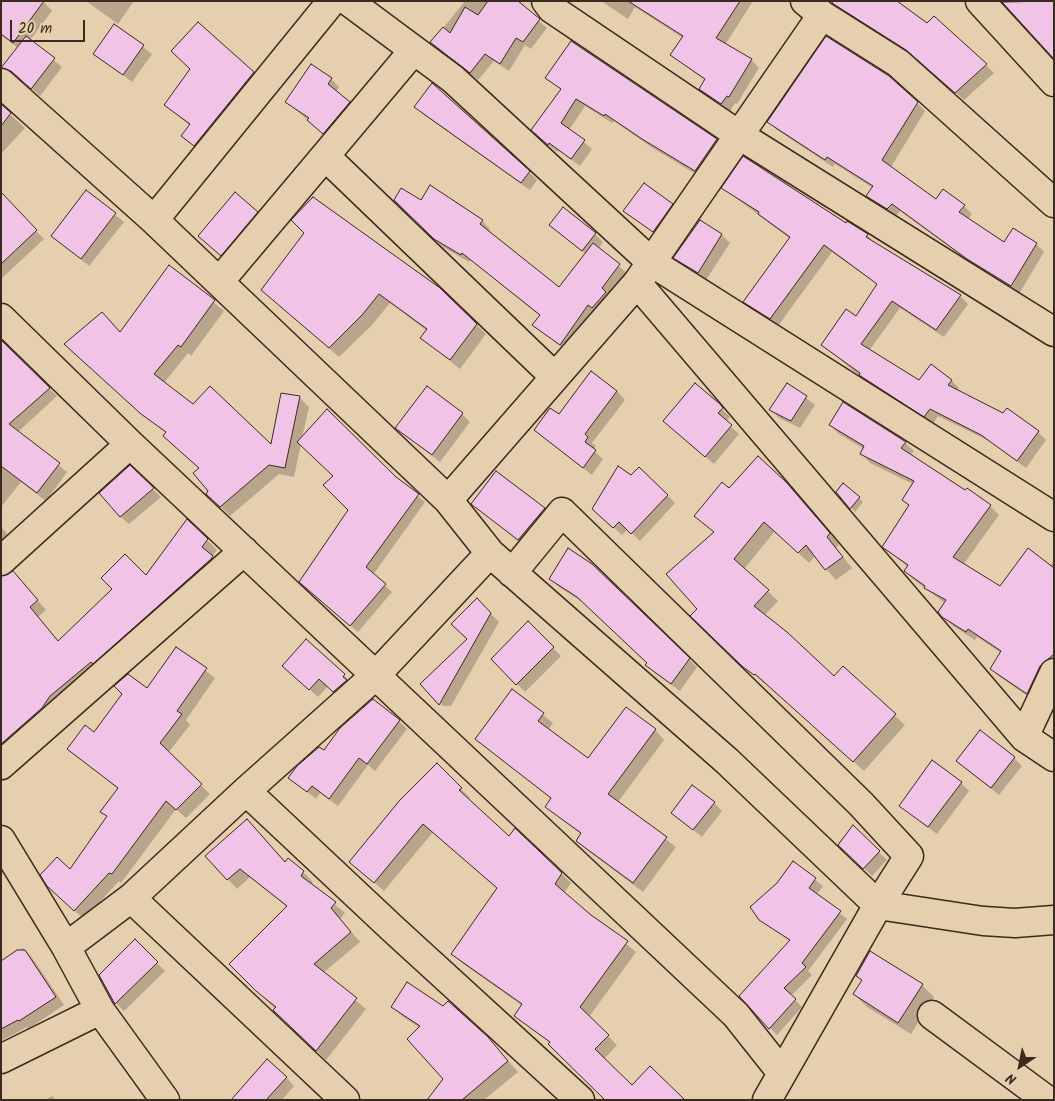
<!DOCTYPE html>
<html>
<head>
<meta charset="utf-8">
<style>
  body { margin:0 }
  #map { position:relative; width:1055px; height:1101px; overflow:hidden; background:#e6cfaf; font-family:Kalam,sans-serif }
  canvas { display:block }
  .frame { position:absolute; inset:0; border:2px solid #3b2a1e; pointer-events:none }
  .north { position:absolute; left:995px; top:1041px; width:50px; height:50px; -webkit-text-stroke:4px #e6cfaf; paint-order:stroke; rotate:214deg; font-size:14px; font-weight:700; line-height:20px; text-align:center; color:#3b2a1e }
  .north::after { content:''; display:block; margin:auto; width:18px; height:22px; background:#3b2a1e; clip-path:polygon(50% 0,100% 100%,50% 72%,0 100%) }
  .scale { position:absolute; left:10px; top:20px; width:75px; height:22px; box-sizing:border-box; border:2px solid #3b2a1e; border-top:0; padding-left:6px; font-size:15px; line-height:18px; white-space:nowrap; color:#3b2a1e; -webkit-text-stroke:4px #e6cfaf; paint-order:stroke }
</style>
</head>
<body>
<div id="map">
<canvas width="1055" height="1101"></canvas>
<div class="frame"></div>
<div class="north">N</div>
<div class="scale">20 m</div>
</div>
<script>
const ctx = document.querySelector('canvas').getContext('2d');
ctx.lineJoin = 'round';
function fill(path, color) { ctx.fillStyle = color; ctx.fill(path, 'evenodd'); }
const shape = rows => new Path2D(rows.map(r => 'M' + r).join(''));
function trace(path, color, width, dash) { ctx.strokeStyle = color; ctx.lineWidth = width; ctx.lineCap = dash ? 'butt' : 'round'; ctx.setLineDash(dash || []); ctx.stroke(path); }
const shadow = shape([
  [1,1,43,1,52,11,30,40,62,67,40,96,21,79,11,76,3,68,18,48,1,35],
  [86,1,134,1,118,24],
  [465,1,515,1,547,28,531,49,525,45,509,71,494,61,478,80,432,42],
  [601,1,753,1,725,45,751,60,759,68,737,104,735,103,730,111,701,89,706,81,672,55,683,38,635,7,628,19],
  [831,1,895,1,986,65,994,73,964,100,916,58,841,10],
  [1004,1,1054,1,1004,2],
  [198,24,263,84,205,155,183,136,190,126,166,105,191,69],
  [114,25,152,54,132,82,94,53],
  [571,42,716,140,725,148,704,179,651,147,614,121,612,123,585,106,569,130,592,149,580,166,558,150,557,152,540,138,562,90,547,77],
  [331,79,339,87,336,92,357,111,332,141,287,102],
  [917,103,925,111,891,167,936,201,964,206,972,214,968,219,1005,243,1013,230,1036,244,1044,252,1019,294,977,267,900,211,896,217,876,204,868,196,873,188,835,164,833,167,777,130,769,122],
  [1,106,25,128,1,154],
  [416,107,529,172,537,180,530,190,424,115],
  [723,188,846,225,867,235,875,243,960,296,968,304,944,337,900,308,869,351,920,382,951,380,959,388,957,391,1004,414,1007,409,1038,432,1046,440,1026,468,991,442,938,416,933,424,868,383,823,345,857,318,878,285,832,252,778,326,753,310,745,302,790,239],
  [87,192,124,222,89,266,52,236],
  [1,196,44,239,1,279],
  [395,200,421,202,482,221,490,229,488,232,559,289,586,254,550,225,595,234,603,242,598,249,627,273,568,352,534,325,540,316,471,260,469,262,443,247],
  [672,205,680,213,662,239,625,211],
  [257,213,265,221,229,263,199,236],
  [722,235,730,243,706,280,683,266,675,258],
  [169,266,224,311,191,356,188,353,164,383,193,405,272,447,299,397,309,407,302,438,395,478,425,502,373,575,392,592,358,632,308,589,350,510,334,476,301,444,294,477,279,474,230,516,208,494,210,491,200,469,167,434,75,354,120,334],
  [439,289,486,334,460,369,422,338,427,331,390,303,372,325,339,357,263,290],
  [1,342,57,396,18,432,67,472,46,501,21,482,1,507],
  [788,384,815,405,800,428,779,418,771,410],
  [617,391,625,400,592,443,596,446,593,450,603,459,592,475,535,430,559,416],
  [722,409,730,417,725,422,739,434,714,464,672,428],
  [462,414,470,422,440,462,397,428],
  [830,425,905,443,914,451,910,456,990,506,999,515,963,565,1000,588,1050,566,1054,560,1054,671,1036,702,1000,677,991,668,1001,653,977,637,975,640,953,626,943,616,945,603,914,580,905,571,908,567,884,547,909,506,903,500,913,484,870,463,862,454,864,449,839,434],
  [130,467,161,497,129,524,120,516],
  [496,473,552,517,527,548,473,504],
  [631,477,667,495,675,503,640,541,628,529,622,535,602,517],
  [729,489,796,494,839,544,836,548,852,568,836,580,815,556,809,563,775,531,744,569,778,601,764,616,834,678,843,668,905,725,864,771,766,683,765,684,702,626,698,609,715,533,696,516],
  [837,492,859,498,863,502,855,512],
  [187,521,217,550,212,557,222,567,1,762,1,707,22,583,46,610,38,617,59,642,146,577],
  [1,527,14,541,1,553],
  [592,565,697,667,680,691,655,673,647,665,648,663,587,605,559,587,551,579],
  [477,600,499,622,451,706,443,706,421,684,469,639],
  [528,623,561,656,525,692,492,659],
  [306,641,352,683,342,699,328,686,318,697,292,674],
  [177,648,215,678,186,720,190,725,168,753,210,794,186,818,176,809,121,883,119,881,84,919,58,896,70,871,108,817,102,811,119,789,69,749,94,734,147,690],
  [512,690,553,723,548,730,588,760,655,730,664,740,618,802,676,847,643,892,587,850,578,841,582,835,546,807,552,799,476,739],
  [399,721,407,729,375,771,368,765,338,806,320,793,316,799,290,778],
  [1014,758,1022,766,999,795,957,761],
  [437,765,470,798,468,800,509,837,562,874,571,883,564,893,636,952,589,1017,617,1045,604,1059,632,1087,683,1100,607,1100,551,1043,516,1016,523,1006,462,963,452,954,498,889,433,832,384,891,351,862],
  [961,783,969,791,937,834,900,806],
  [714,803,722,811,702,837,673,813],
  [853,827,887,860,872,876,838,843],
  [207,856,285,863,303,872,313,882,311,885,345,913,340,919,360,942,323,973,366,1009,326,1060,230,964,287,907,250,877,237,889],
  [793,863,823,886,816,895,847,919,808,971,812,975,791,996,802,1007,777,1035,770,1028,791,942,760,919,778,884],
  [135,941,165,971,124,1011,116,1003,100,975],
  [23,948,31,956,64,1005,28,1029,27,1027,1,1041,1,962],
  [857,976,922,985,934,997,911,1034,867,1007,854,994,863,981],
  [393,1007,488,1039,518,1072,484,1100,429,1100,444,1078,420,1028,403,1017],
  [286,1077,294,1086,282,1100,232,1100],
  [52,1096,56,1100,45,1100]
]);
const building = shape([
  [1,1,44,1,13,43,1,34,1,1],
  [488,1,518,1,540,19,523,42,516,38,500,64,485,54,470,73,430,42,443,27,450,33,465,7,478,15,488,1],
  [628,1,740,1,716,38,752,59,729,97,727,96,721,104,699,89,705,79,670,55,683,36,628,1],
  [833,1,897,1,927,23,934,16,987,64,955,93,906,50,832,3,833,1],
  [1054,1,1054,59,1002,2,1054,1],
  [198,22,254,72,194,146,181,136,190,124,164,105,190,69,171,51,198,22],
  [114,24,144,45,123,75,93,54,114,24],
  [26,36,55,58,31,89,11,71,1,68,26,36],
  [826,36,889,76,918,102,882,160,936,199,943,189,965,205,959,212,1004,242,1013,228,1037,243,1011,286,967,259,892,204,887,209,866,196,873,186,827,157,825,160,767,122,826,36],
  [571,41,717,139,695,171,642,139,605,114,604,116,576,99,561,123,585,140,571,159,549,143,548,145,531,130,561,89,545,78,571,41],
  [311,64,332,78,328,84,350,102,323,134,307,120,309,118,285,102,311,64],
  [432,83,530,171,521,183,414,107,432,83],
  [1,104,11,113,1,126,1,104],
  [743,156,846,223,847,221,868,234,866,237,961,295,936,330,892,301,861,344,919,380,931,364,952,380,948,385,1003,413,1007,408,1039,431,1017,461,981,435,930,409,924,417,859,375,860,373,821,345,846,309,856,316,877,284,824,245,770,319,743,302,790,237,758,214,759,212,721,188,743,156],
  [644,183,673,204,653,232,623,211,644,183],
  [430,185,483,220,480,224,559,287,593,243,620,264,602,288,606,292,592,308,588,305,560,345,532,325,540,315,462,253,461,255,434,239,394,200,401,188,421,200,430,185],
  [86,190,116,213,81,259,51,236,86,190],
  [1,192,37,230,1,264,1,192],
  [235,192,258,212,221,256,198,236,235,192],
  [313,197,440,288,477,324,450,360,420,338,427,329,379,294,362,315,329,348,261,290,304,233,291,220,313,197],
  [563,207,596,233,582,251,549,225,563,207],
  [700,220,722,234,698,273,673,258,700,220],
  [169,265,215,300,181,347,178,345,154,374,193,404,210,386,271,444,281,393,300,396,285,468,269,465,220,507,206,494,208,491,193,473,199,468,163,436,166,432,141,414,64,344,102,312,120,332,169,265],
  [1,340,50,388,9,424,60,463,37,493,1,466,1,340],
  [591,371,617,391,585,434,588,437,585,442,596,450,583,468,534,430,550,408,559,414,591,371],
  [695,383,720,404,723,408,718,413,732,425,705,457,663,421,695,383],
  [787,383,807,396,791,421,769,410,787,383],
  [427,386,463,413,432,455,395,428,427,386],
  [843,402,906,442,901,448,965,490,967,488,991,505,953,557,1000,586,1028,548,1054,568,1054,654,1040,666,1027,694,990,669,1001,651,968,629,966,632,942,617,938,612,946,600,924,588,925,586,904,571,908,565,882,547,909,505,902,500,914,481,860,454,864,446,829,425,843,402],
  [327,409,396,477,419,494,366,567,386,584,350,626,299,582,348,510,323,485,333,476,297,442,327,409],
  [758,456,786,482,830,533,827,537,843,557,825,570,806,545,798,553,764,522,734,559,769,590,754,606,787,632,834,676,843,666,896,714,853,762,755,674,754,675,743,667,690,616,697,609,666,574,714,532,694,516,722,482,729,488,758,456],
  [130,465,154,488,120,517,99,493,130,465],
  [618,466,631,475,639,467,668,495,631,534,619,522,613,528,592,509,618,466],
  [496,471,545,508,518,540,471,504,496,471],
  [843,483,860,497,850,509,836,492,843,483],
  [187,519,208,539,202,547,213,556,211,559,93,664,91,662,50,696,42,708,1,744,1,576,13,571,38,600,30,607,58,641,112,589,101,578,125,554,146,575,187,519],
  [568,548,592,564,690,658,671,684,645,665,647,663,577,597,549,579,568,548],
  [477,598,491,613,439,705,420,684,467,639,451,624,477,598],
  [528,621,554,647,516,685,491,659,528,621],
  [306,639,345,674,343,677,347,680,333,692,319,679,309,690,282,666,306,639],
  [176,647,207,668,177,711,182,714,160,743,202,784,176,810,166,801,112,874,109,873,74,911,47,886,40,875,57,857,70,869,107,816,100,812,118,788,67,749,85,725,94,732,122,694,114,686,128,674,147,688,176,647],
  [512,689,544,713,538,721,588,758,626,707,656,729,608,794,667,837,633,883,576,841,581,833,545,807,551,798,475,739,512,689],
  [373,699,400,720,367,764,359,758,329,799,312,786,307,792,288,778,297,766,319,747,324,750,340,728,373,699],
  [980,730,1015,757,991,788,956,761,980,730],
  [932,760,962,782,928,827,899,806,932,760],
  [437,763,462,788,459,790,509,836,515,828,562,873,555,884,591,915,628,941,580,1007,609,1035,595,1049,632,1085,650,1066,685,1100,605,1100,548,1044,550,1042,514,1016,522,1004,451,954,497,888,423,824,374,883,349,862,400,800,437,763],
  [692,785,715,802,693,830,671,813,692,785],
  [247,819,285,862,288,858,304,871,301,876,336,902,331,908,351,932,314,964,357,998,316,1051,273,1010,276,1007,256,991,229,964,287,906,240,869,227,880,205,856,247,819],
  [853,825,880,851,863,869,838,845,853,825],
  [793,861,816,878,809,888,841,911,802,963,806,967,784,988,796,999,769,1029,739,996,790,940,759,920,750,907,777,883,793,861],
  [135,939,158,962,115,1004,99,975,135,939],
  [17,950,25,950,56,997,19,1021,18,1020,1,1029,1,961,17,950],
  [870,951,923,984,898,1023,853,994,862,980,856,976,870,951],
  [407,982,443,1006,448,1001,488,1037,508,1061,462,1100,427,1100,443,1079,407,1039,420,1026,391,1007,407,982],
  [267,1059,287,1077,266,1100,231,1100,267,1059]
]);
const minor = shape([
  [348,1,453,79,651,262,1054,517],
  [546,1,552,9,739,135,1054,332],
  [805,1,822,15,898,63,1054,203],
  [980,1,1054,82],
  [1,83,154,220,448,500,490,553,727,761,878,905,767,1100],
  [325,156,555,377],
  [154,220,332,1],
  [219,282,414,50],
  [637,283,1024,737,1054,757],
  [1,318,130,444,736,1015,782,1073],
  [448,500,637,283,822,15],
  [490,553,376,675,246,791,393,929,580,1100],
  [1,561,130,444],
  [512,573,562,512,861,804,909,856,878,905,983,921,1015,923,1054,920],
  [1024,737,1054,673],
  [1,765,244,551],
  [1,840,66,947,131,898,246,791],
  [131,898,345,1100],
  [66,947,100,1010,165,1100],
  [932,1015,1047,1100],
  [1,1059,100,1010]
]);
fill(shadow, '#0003');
fill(building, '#f0c3e7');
trace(building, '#3b2a1e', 1);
trace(minor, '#3b2a1e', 31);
trace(minor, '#e6cfaf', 28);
</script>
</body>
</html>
